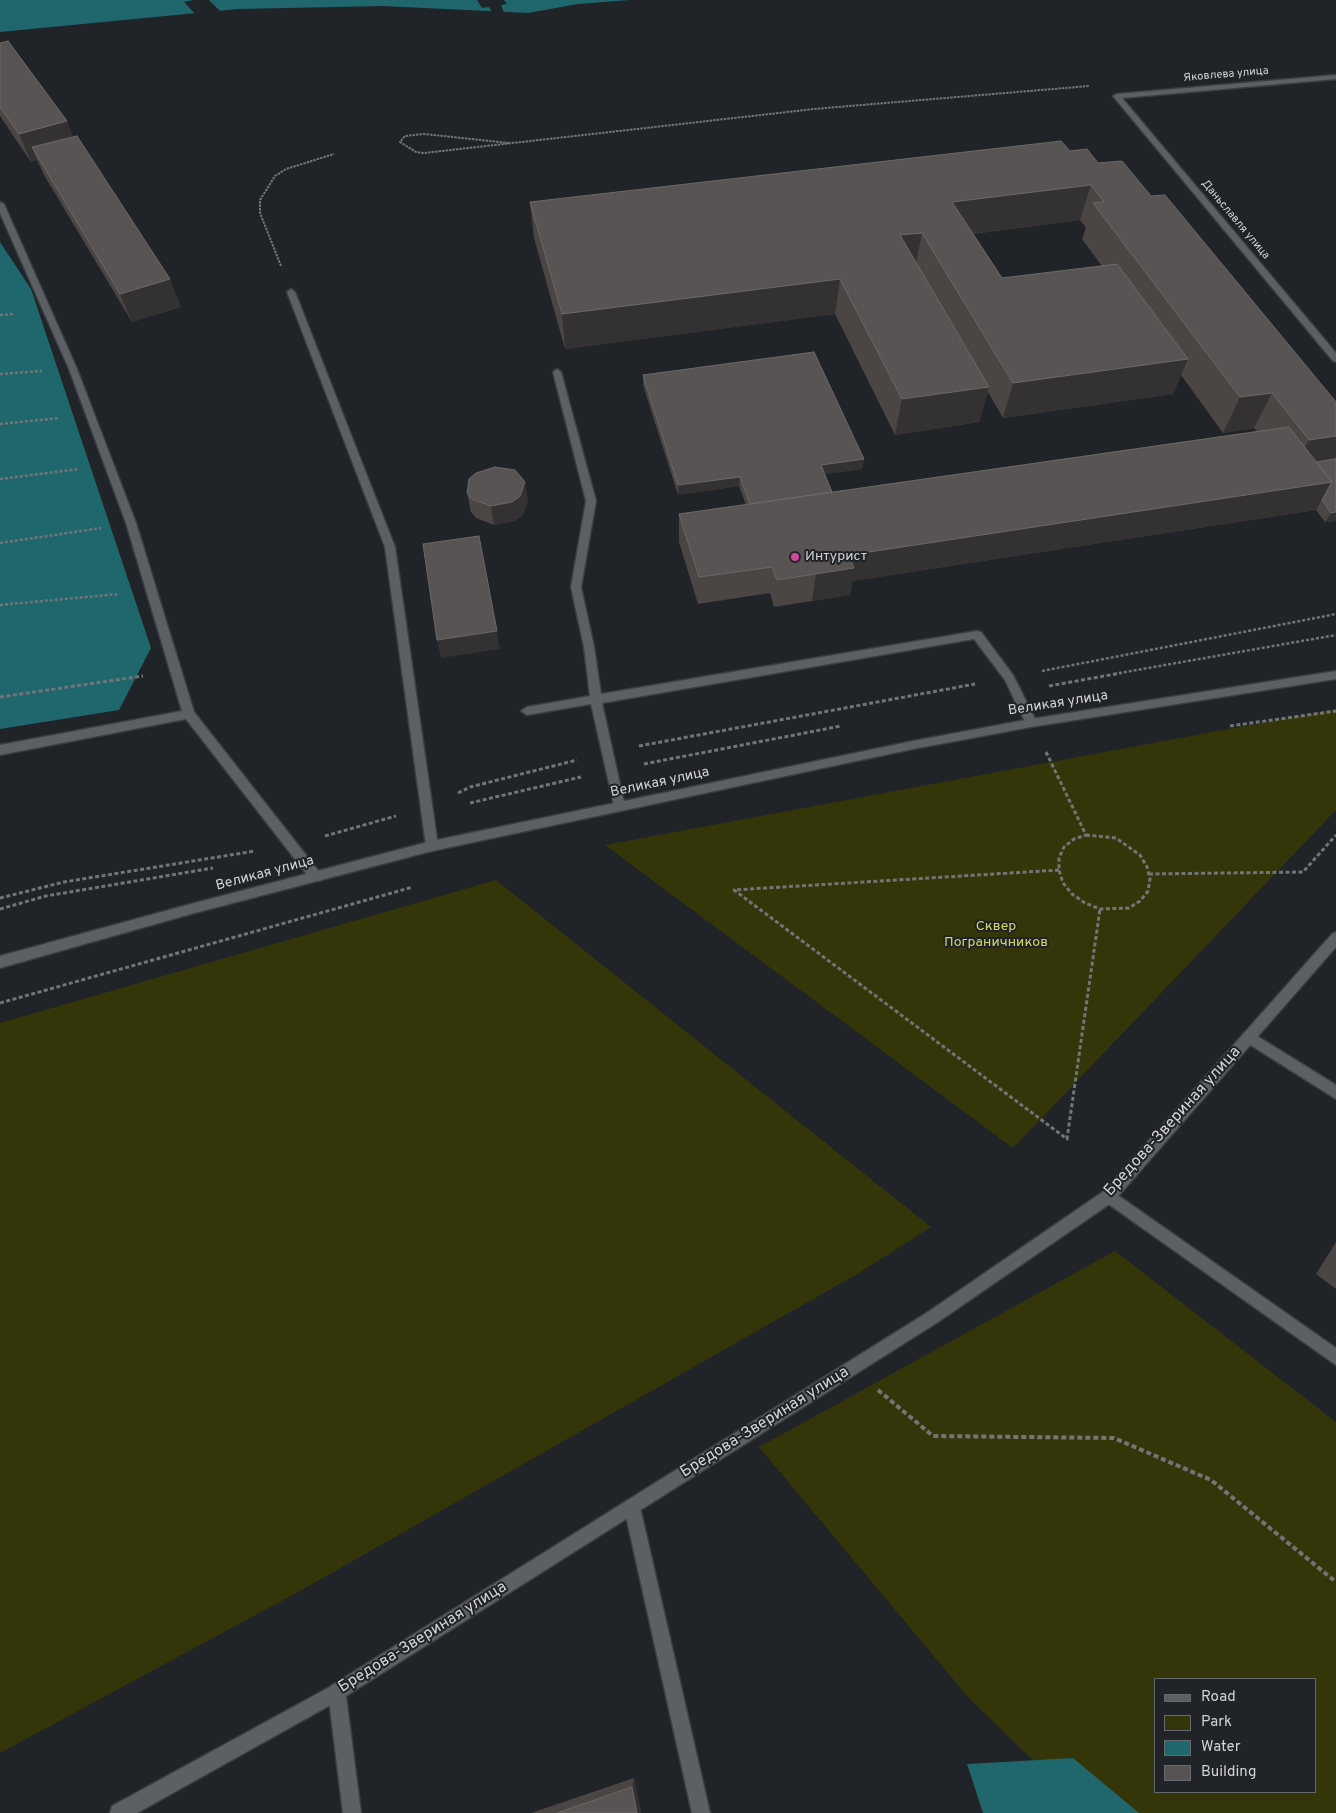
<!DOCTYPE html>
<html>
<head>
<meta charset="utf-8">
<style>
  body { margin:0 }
  #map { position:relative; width:1336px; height:1813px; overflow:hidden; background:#202328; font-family:Overpass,sans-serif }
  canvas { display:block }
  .legend { position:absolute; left:1154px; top:1678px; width:162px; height:115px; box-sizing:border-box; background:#202328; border:1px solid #67696e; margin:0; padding:6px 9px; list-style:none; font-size:15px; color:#d1d3d6 }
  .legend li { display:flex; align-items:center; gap:10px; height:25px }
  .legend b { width:25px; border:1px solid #67696e }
</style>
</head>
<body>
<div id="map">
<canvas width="1336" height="1813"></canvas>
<ul class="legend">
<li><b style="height:6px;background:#5c6065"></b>Road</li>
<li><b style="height:14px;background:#34360a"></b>Park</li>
<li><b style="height:14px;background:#1f676d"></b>Water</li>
<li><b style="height:14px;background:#595454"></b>Building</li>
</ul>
</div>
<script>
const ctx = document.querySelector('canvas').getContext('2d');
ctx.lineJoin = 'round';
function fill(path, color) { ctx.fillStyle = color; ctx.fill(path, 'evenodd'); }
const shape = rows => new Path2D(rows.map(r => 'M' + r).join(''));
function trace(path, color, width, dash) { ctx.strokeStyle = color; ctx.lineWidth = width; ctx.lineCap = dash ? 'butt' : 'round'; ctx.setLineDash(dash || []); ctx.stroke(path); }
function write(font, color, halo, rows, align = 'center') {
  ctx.font = font + ' Overpass,sans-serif'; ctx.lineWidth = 4; ctx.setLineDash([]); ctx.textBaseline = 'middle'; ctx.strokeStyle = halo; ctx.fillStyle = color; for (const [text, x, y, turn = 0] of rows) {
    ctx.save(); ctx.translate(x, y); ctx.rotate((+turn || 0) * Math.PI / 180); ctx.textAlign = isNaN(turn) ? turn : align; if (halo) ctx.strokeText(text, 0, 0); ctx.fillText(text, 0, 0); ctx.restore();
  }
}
const green = shape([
  [1336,709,1336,810,1013,1148,605,845],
  [496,880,931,1227,859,1273,300,1591,0,1753,0,1023],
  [1115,1251,1336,1422,1336,1813,1087,1813,968,1697,759,1447],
  [1155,1679,1315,1679,1315,1792,1155,1792]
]);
const water = shape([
  [0,0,630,0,578,4,528,13,383,6,238,9,0,32],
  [0,242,31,289,151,648,119,710,0,729],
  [1073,1758,1139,1813,983,1813,967,1764]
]);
const pier = shape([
  [194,0,209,0,222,13,197,16,184,2],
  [477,0,504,0,507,4,501,5,505,15,493,14,489,7,482,8]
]);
const pathFar3 = shape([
  [509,143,424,134,405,136,400,142,416,152,424,153,814,109,1089,86],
  [281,266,260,213,260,200,275,176,286,169,334,154]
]);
const pathFar2 = shape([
  [0,315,14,314],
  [0,374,42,371],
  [0,424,59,418],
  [0,479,79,469],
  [0,543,101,528],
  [0,605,119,594],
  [1042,671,1336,614],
  [1114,674,1336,635]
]);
const pathFar1 = shape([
  [1049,686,1121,673],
  [0,697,143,676],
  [1230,726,1336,711],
  [639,746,975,684],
  [1046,752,1086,835],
  [644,764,841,726],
  [458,793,470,787,577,760],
  [470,803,581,777],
  [1086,835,1116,838,1140,855,1147,867,1150,879,1148,891,1140,901,1129,908,1100,909,1085,903,1072,894,1063,883,1059,870,1059,858,1064,847,1074,839,1086,835],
  [325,836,396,816],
  [1059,870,734,890,1067,1139,1100,909],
  [1149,874,1303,872,1336,835],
  [0,898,64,882,255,851],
  [0,909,46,896,213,868],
  [0,1003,413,887]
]);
const path = shape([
  [878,1390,933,1436,1114,1438,1211,1480,1336,1582]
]);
const service = shape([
  [0,202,4,204,77,369,136,523,194,712,320,873,322,877,320,881,312,881,186,719,0,755,0,745,182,711,126,523,69,369,0,213,0,202],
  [291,289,295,292,395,547,438,846,436,850,432,851,428,850,426,846,385,547,287,292,291,289],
  [557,369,561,372,596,501,581,587,594,647,601,694,977,631,981,632,1013,675,1037,723,1035,726,1027,726,1005,680,974,639,602,703,625,807,623,810,615,810,591,704,527,715,521,711,527,707,590,696,584,647,571,587,586,501,553,372,557,369],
  [1249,1031,1336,1085,1336,1099,1244,1041,1242,1037,1244,1033,1249,1031],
  [1109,1189,1336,1348,1336,1365,1104,1201,1102,1196,1104,1191,1109,1189],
  [632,1499,638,1501,640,1507,710,1813,692,1813,624,1507,626,1501,632,1499]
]);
const minor = shape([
  [1336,75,1336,79,1122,98,1336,353,1336,362,1333,361,1113,96,1117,94,1336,75],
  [337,1683,343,1686,346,1692,343,1698,137,1813,110,1813,112,1806,337,1683]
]);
const tertiary = shape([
  [1336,932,1336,947,1114,1201,938,1322,346,1696,361,1813,343,1813,328,1692,331,1686,928,1312,1104,1191,1332,934,1336,932]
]);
const secondary = shape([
  [1336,671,1336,679,1031,727,913,749,432,851,191,914,0,968,0,956,191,904,432,841,913,741,1031,719,1336,671]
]);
const wall = shape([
  [0,43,73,136,181,307,132,322,44,175,37,160,31,162,0,116],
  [1070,151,1098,163,1151,196,1336,402,1336,521,1325,522,1316,510,852,581,850,595,774,607,770,593,698,604,679,542,679,514,746,505,739,486,678,495,643,385,643,375,864,459,862,469,825,474,832,492,1257,431,1254,428,1223,433,1181,375,1173,394,1003,418,988,392,979,422,895,435,835,314,565,349,534,238,530,202],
  [1080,220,1086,228,1082,239,1102,266,1002,278,973,234],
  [467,493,528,501,523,515,514,521,494,525,476,518,471,512],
  [1336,1242,1336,1289,1316,1274],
  [634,1778,641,1813,531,1813]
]);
const shadedWall = shape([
  [67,121,78,149,32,147,37,160,31,162,19,134],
  [1091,185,1080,220,945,237,952,202],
  [922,233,915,268,900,235],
  [170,279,181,307,132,322,120,294],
  [840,279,835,314,565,349,562,314],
  [1188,359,1173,394,1003,418,1013,383],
  [989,387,979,422,895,435,902,399],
  [1272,393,1254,428,1223,433,1240,397],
  [1336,436,1336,459,1290,475,1309,440],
  [864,459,862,469,819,475,821,465],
  [740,477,739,486,678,495,678,485],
  [525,482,528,501,523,515,514,521,494,525,491,506],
  [1332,482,1316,510,852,581,850,595,812,601,816,574,849,555],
  [1336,512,1336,521,1325,522,1331,513],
  [497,631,500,649,441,658,437,640],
  [634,1778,641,1813,637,1813,632,1787]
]);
const building = shape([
  [8,41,67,121,19,134,0,107,0,43,8,41],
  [77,136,170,279,120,294,32,147,77,136],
  [1061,141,1070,151,1087,149,1098,163,1122,161,1151,196,1165,195,1336,402,1336,436,1309,440,1272,393,1240,397,1093,203,1104,202,1091,185,952,202,1002,278,1117,264,1188,359,1013,383,922,233,900,235,989,387,902,399,840,279,562,314,530,202,1061,141],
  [814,352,864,459,821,465,832,492,750,504,740,477,678,485,643,375,814,352],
  [1289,427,1332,482,849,555,854,568,777,580,772,567,699,577,679,514,1289,427],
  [1336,458,1336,512,1331,513,1322,500,1332,482,1316,462,1335,459,1336,458],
  [495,467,515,470,525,482,520,496,512,502,491,506,472,499,467,493,469,479,476,473,495,467],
  [479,536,497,631,437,640,423,544,479,536],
  [632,1787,637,1813,557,1813,632,1787]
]);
const markers = [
  [795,557,5,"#d1479c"]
];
const farStreetnames = [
  ["Яковлева улица",1226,75,-5],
  ["Даньславля улица",1235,220,50]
];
const poiNames = [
  ["Интурист",805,557]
];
const streetNames = [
  ["Великая улица",1058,704,-9],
  ["Великая улица",660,783,-12],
  ["Великая улица",265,874,-15]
];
const parkNames = [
  ["Сквер",996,927],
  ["Пограничников",996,943]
];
const nearStreetnames = [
  ["Бредова-Звериная улица",1173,1122,-48],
  ["Бредова-Звериная улица",765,1423,-32],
  ["Бредова-Звериная улица",423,1638,-32]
];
fill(green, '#34360a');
fill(water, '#1f676d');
fill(pier, '#202328');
trace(service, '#3a3d40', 3);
trace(minor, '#3a3d40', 3);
trace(tertiary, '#3a3d40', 3);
trace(secondary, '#3a3d40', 3);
trace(pathFar3, '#727478', 2, [2.5, 1]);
trace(pathFar2, '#727478', 2.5, [3, 2]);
trace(pathFar1, '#727478', 3, [4, 2.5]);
trace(path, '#727478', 4, [5, 3]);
fill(service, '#5c6065');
fill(minor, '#5c6065');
fill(tertiary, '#5c6065');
fill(secondary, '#5c6065');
fill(wall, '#4b4544');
fill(shadedWall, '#343132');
fill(building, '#595454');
trace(building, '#6c6868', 1);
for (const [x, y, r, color] of markers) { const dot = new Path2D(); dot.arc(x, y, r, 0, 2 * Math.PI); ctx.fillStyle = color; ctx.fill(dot); trace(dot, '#202328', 2); }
write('11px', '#d1d3d6', '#202328', farStreetnames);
write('14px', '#d1d3d6', '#202328', poiNames, 'left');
write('14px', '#d1d3d6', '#202328', streetNames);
write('14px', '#d3da5f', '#202328', parkNames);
write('16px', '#d1d3d6', '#202328', nearStreetnames);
</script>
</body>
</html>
